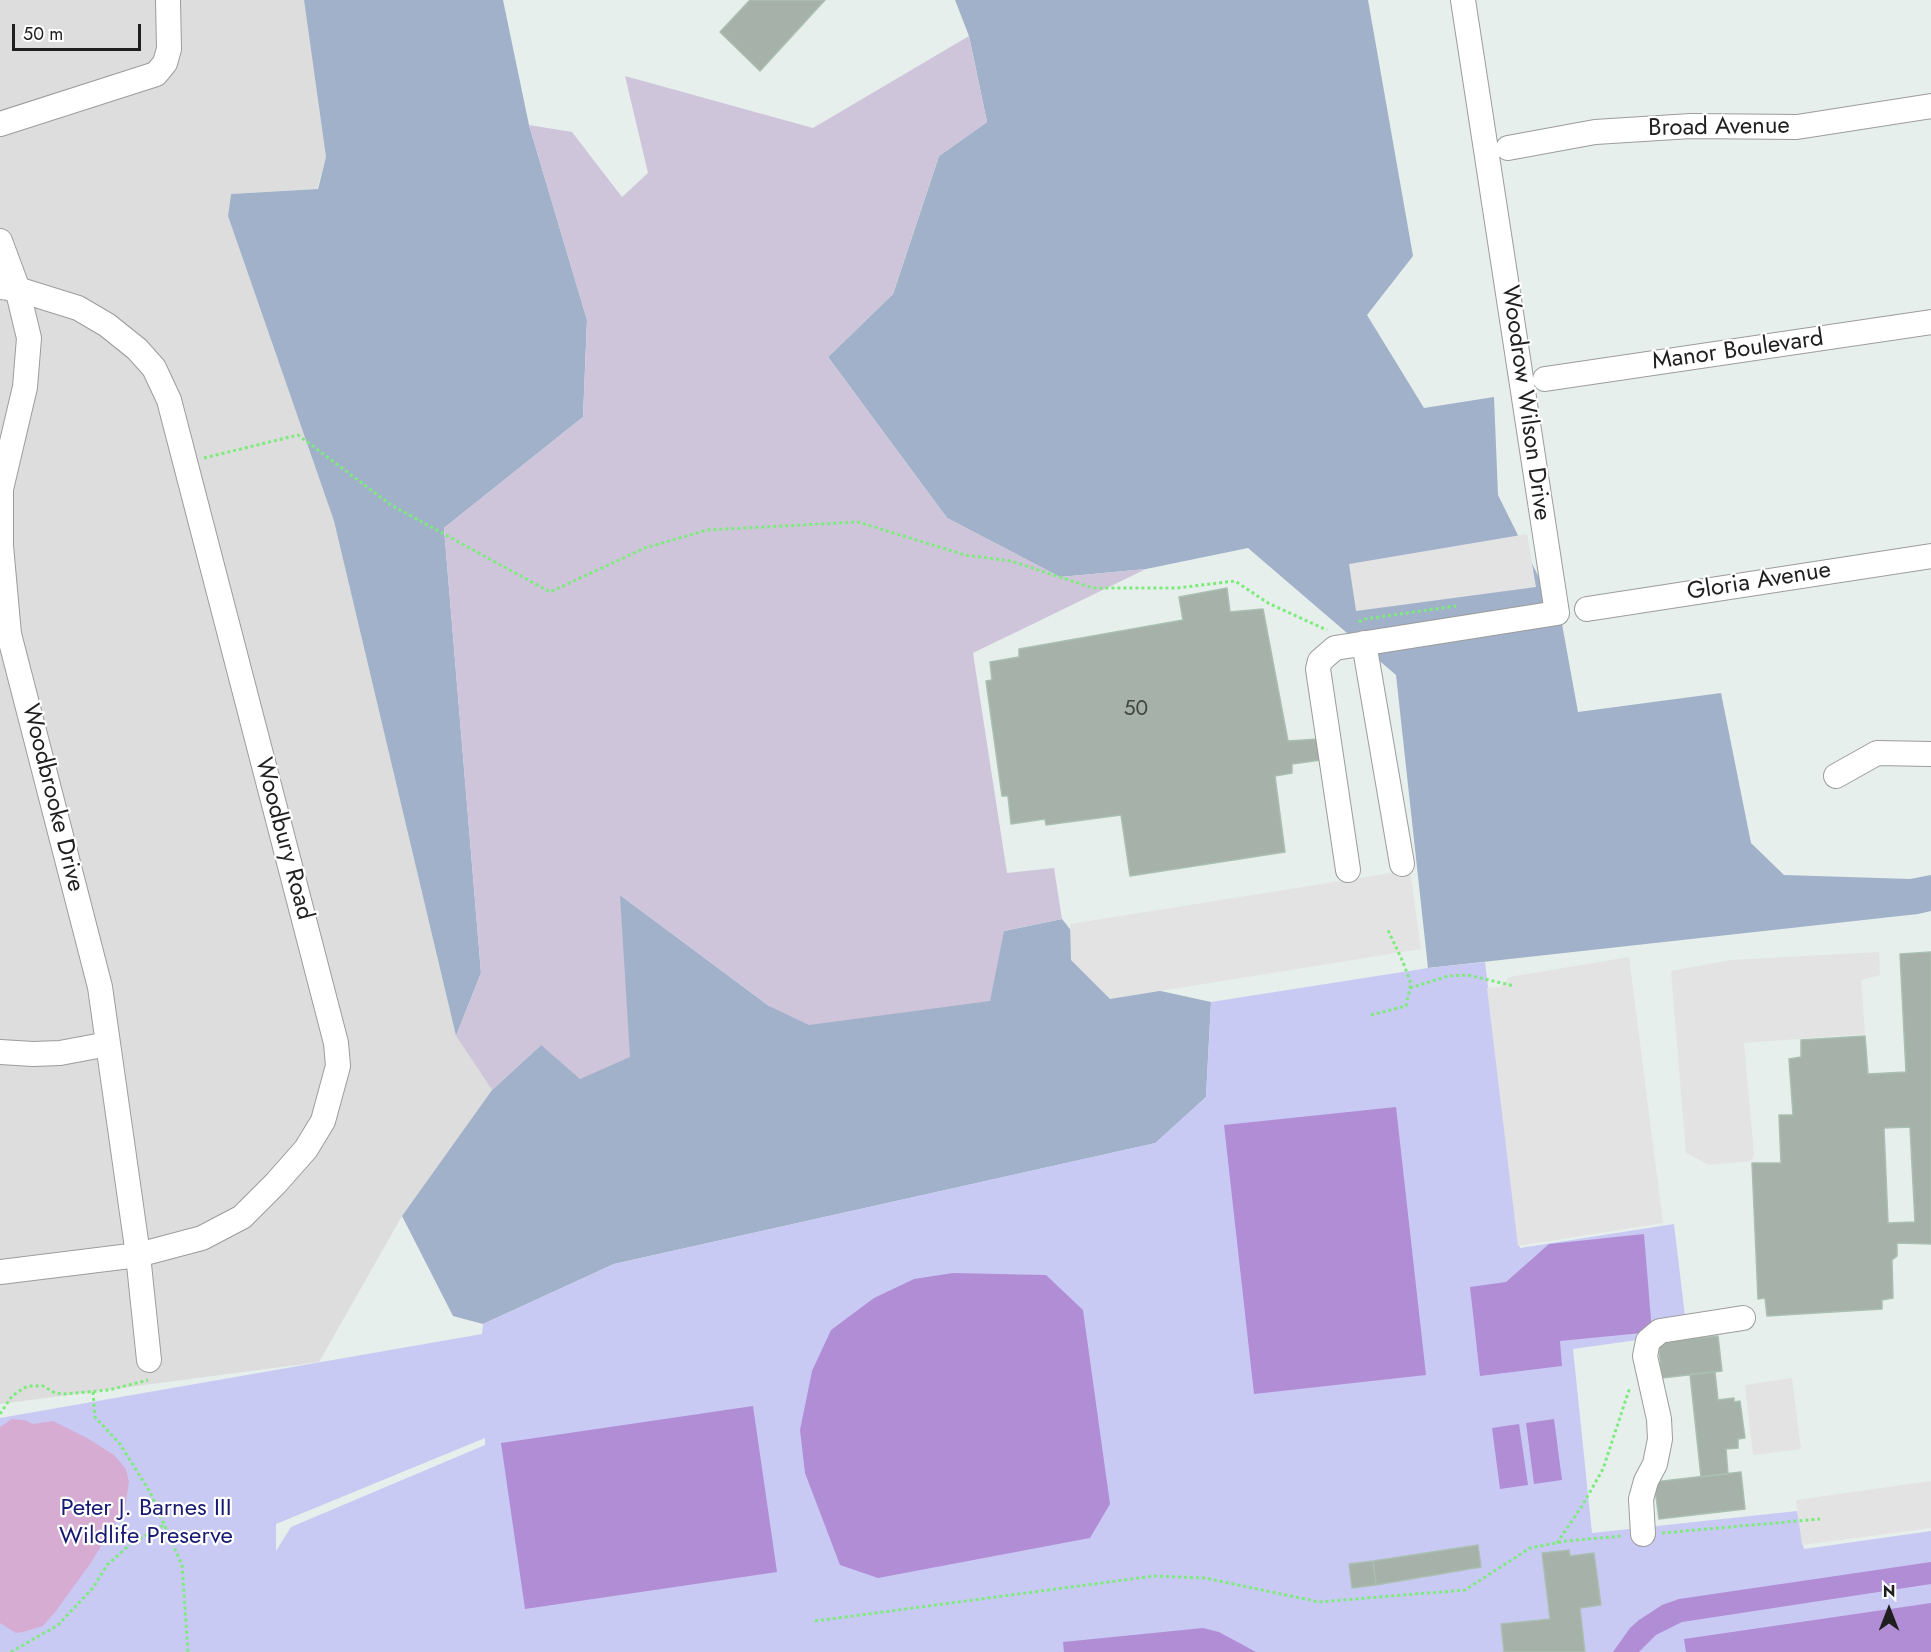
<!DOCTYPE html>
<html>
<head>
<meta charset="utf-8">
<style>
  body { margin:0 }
  #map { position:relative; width:1931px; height:1652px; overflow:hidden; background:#e6efeb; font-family:Jost,sans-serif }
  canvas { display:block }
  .north { position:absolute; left:1859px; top:1580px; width:60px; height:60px; -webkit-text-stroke:4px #fff; paint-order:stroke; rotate:0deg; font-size:16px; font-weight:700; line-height:24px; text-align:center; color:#1f1f1f }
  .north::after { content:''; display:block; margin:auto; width:21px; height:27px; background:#1f1f1f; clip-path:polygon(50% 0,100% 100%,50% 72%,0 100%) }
  .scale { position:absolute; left:12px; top:24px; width:129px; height:27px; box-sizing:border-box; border:3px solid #1f1f1f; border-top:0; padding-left:8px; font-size:18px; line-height:21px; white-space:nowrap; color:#1f1f1f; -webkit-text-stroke:4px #fff; paint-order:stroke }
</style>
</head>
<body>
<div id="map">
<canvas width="1931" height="1652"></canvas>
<div class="north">N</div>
<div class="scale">50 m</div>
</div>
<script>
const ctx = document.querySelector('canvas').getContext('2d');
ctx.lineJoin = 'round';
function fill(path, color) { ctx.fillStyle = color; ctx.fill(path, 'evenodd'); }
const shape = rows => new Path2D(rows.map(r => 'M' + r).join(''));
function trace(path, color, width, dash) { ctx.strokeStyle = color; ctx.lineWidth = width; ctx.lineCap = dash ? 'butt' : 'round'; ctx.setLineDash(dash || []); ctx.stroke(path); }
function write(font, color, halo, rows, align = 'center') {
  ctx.font = font + ' Jost,sans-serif'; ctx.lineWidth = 4.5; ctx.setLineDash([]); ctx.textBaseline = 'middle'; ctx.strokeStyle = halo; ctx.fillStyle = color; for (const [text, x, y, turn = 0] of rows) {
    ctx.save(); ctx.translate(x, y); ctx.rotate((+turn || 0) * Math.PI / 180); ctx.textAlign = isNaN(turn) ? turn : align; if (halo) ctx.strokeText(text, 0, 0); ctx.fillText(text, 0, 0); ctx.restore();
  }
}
const residential = shape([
  [0,0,304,0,326,157,317,189,231,194,228,216,334,521,456,1036,492,1090,402,1216,319,1362,0,1404]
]);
const forest = shape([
  [304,0,503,0,529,125,587,320,583,417,444,528,481,973,456,1036,334,521,228,216,231,194,318,189,326,157],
  [955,0,1368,0,1413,256,1367,315,1424,408,1494,397,1498,495,1562,624,1578,712,1721,693,1751,843,1784,875,1910,879,1931,875,1931,911,1918,914,1428,968,1396,675,1248,548,1146,569,1060,577,947,518,828,357,893,294,939,156,987,122,969,36],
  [620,895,769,1006,1004,931,1062,919,1110,980,1211,1002,1206,1097,1156,1143,614,1264,483,1324,453,1316,402,1216,492,1090,541,1045]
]);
const wetland = shape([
  [969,36,987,122,939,156,893,294,828,357,947,518,1060,577,1146,569,973,653,1007,873,1054,868,1062,919,1004,931,990,1001,809,1025,769,1006,620,895,630,1057,580,1079,541,1045,492,1090,456,1036,481,973,444,528,583,417,587,320,529,125,572,132,622,197,648,173,625,76,813,128]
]);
const park = shape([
  [1485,962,1520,1248,1674,1224,1687,1333,1573,1349,1592,1533,1797,1511,1804,1549,1931,1531,1931,1652,0,1652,0,1418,482,1334,483,1324,614,1264,1155,1143,1206,1097,1211,1002,1428,968],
  [485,1438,485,1445,291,1527,276,1551,276,1524]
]);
const pitch = shape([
  [1396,1107,1426,1375,1254,1394,1224,1125],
  [1644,1234,1652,1332,1560,1341,1562,1366,1480,1376,1470,1287,1506,1282,1549,1244],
  [953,1273,1046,1275,1083,1310,1110,1504,1090,1538,878,1578,840,1565,805,1473,800,1430,812,1371,831,1330,874,1298,914,1279],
  [753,1406,777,1572,525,1609,501,1443],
  [1554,1419,1562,1480,1534,1484,1526,1423],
  [1519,1424,1528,1485,1500,1489,1492,1428],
  [1931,1562,1931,1584,1682,1622,1656,1635,1639,1652,1613,1652,1630,1628,1639,1620,1662,1605,1679,1599],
  [1931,1603,1931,1652,1686,1652,1684,1639],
  [1203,1628,1219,1632,1256,1652,1064,1652,1063,1642]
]);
const parking = shape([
  [1527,534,1536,587,1356,611,1349,564],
  [1410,870,1421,949,1110,999,1071,960,1070,924],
  [1879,952,1880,975,1861,980,1865,1034,1744,1043,1754,1155,1751,1161,1709,1165,1686,1153,1671,971,1731,960],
  [1629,957,1663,1223,1518,1246,1487,988,1501,987,1509,977],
  [1792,1378,1801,1449,1753,1455,1745,1385],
  [1931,1481,1931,1528,1802,1545,1796,1500]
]);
const water = shape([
  [12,1419,25,1420,33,1424,53,1421,87,1438,114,1455,126,1469,129,1482,125,1508,90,1564,56,1611,43,1626,23,1632,16,1633,0,1623,0,1427]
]);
const building = shape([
  [750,0,825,0,760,71,720,32,750,0],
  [1227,588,1230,612,1263,609,1288,741,1319,739,1321,760,1292,764,1292,773,1275,776,1285,852,1130,876,1121,815,1046,825,1045,819,1011,824,1008,796,1002,796,986,681,992,680,990,662,1019,657,1019,649,1183,620,1179,597,1227,588],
  [1931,952,1931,1244,1897,1243,1897,1256,1892,1260,1893,1298,1882,1300,1882,1309,1767,1316,1765,1298,1758,1299,1752,1163,1781,1163,1779,1115,1793,1115,1789,1059,1801,1057,1801,1040,1865,1036,1868,1074,1906,1072,1900,954,1931,952],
  [1910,1127,1915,1222,1888,1223,1884,1128,1910,1127],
  [1718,1336,1722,1371,1662,1378,1658,1340,1680,1337,1680,1340,1718,1336],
  [1715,1372,1718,1400,1734,1398,1734,1402,1740,1401,1745,1438,1738,1439,1738,1448,1726,1449,1728,1474,1701,1477,1690,1374,1715,1372],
  [1741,1472,1745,1509,1659,1519,1654,1482,1741,1472],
  [1478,1545,1481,1567,1376,1585,1373,1561,1478,1545],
  [1569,1550,1570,1556,1594,1553,1601,1605,1580,1608,1585,1652,1504,1652,1501,1624,1550,1619,1542,1553,1569,1550],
  [1373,1561,1376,1585,1352,1588,1349,1564,1373,1561]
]);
const path = shape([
  [204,458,298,435,391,505,550,592,645,548,707,530,858,522,965,555,1011,561,1093,588,1177,588,1235,581,1268,603,1327,630],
  [1359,622,1365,619,1456,606],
  [1410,988,1448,976,1468,975,1514,986],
  [1371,1015,1406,1006,1410,988,1411,984,1403,962,1388,930],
  [93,1392,95,1417,120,1444,150,1492,182,1565,188,1652],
  [0,1414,12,1396,24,1388,29,1386,43,1386,55,1393,65,1394,109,1390,148,1380],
  [1662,1533,1820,1519],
  [1557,1543,1582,1506,1603,1469,1630,1387],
  [815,1621,1154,1576,1205,1578,1319,1602,1465,1590,1530,1548,1566,1541,1622,1536],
  [11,1652,58,1625,93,1588,107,1565,132,1543,164,1525]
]);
const minor = shape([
  [0,124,156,74,165,63,169,49,168,0],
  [1508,148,1595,132,1691,126,1797,127,1931,106],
  [0,241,16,284,29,338,25,387,1,489,1,546,9,634,100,987,138,1255,149,1360],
  [0,287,17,289,78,308,107,325,137,349,154,368,169,400,336,1043,338,1066,323,1121,306,1149,276,1183,242,1217,202,1238,138,1255,0,1272],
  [1545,379,1931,322],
  [1587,609,1931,556],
  [1364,643,1402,864],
  [1836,776,1877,753,1931,754],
  [1348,870,1318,669,1320,661,1335,648,1557,613,1463,0],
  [0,1052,33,1054,60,1053,108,1044],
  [1643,1534,1641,1499,1646,1481,1655,1464,1660,1439,1659,1419,1645,1356,1648,1341,1660,1331,1743,1318]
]);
const numberNames = [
  ["50",1136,710]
];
const streetNames = [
  ["Broad Avenue",1719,128,-1],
  ["Manor Boulevard",1738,351,-8],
  ["Woodrow Wilson Drive",1525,403,82],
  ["Gloria Avenue",1759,582,-9],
  ["Woodbrooke Drive",52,798,76],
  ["Woodbury Road",283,839,75]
];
const parkNames = [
  ["Peter J. Barnes III",146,1509],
  ["Wildlife Preserve",146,1537]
];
fill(residential, '#dcdddc');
fill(forest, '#a0b1c9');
fill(wetland, '#cfc5db');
fill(park, '#c9caf4');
fill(pitch, '#b18dd5');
fill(parking, '#e3e3e3');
fill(water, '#d7acd2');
fill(building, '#a5b1a9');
trace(building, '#aabfb1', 1.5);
trace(minor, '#9c9c9c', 26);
trace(path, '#7deb7c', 3, [3, 3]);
trace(minor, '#fff', 24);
write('21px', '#404442', null, numberNames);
write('24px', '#1f1f1f', '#fff', streetNames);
write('24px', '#181a72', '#fff', parkNames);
</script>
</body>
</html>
